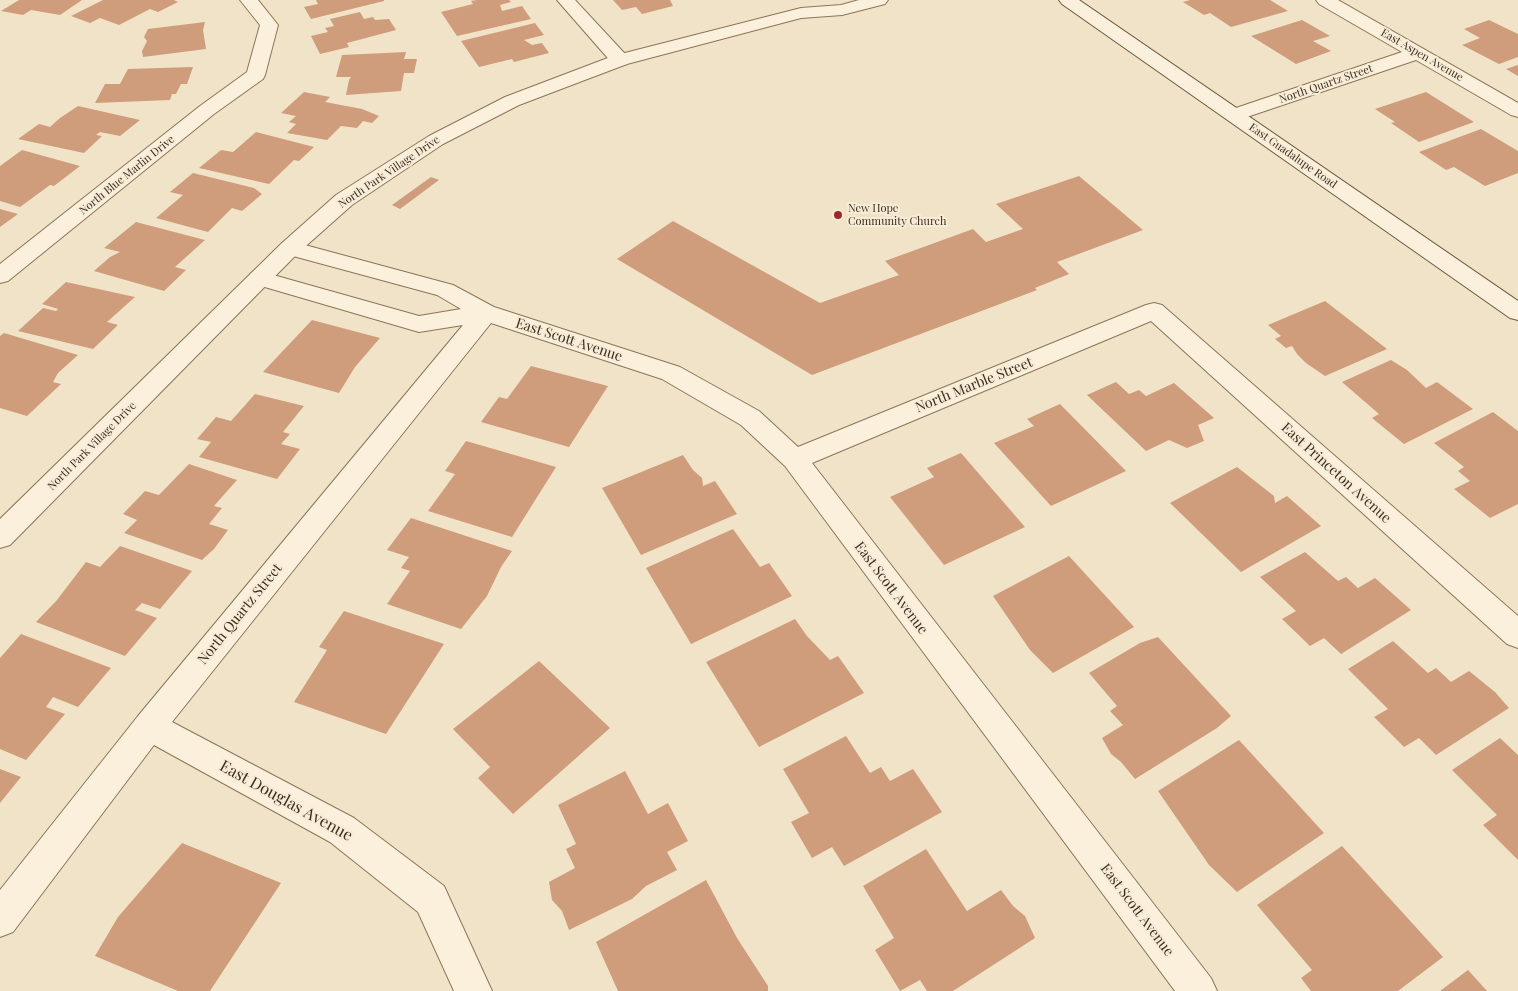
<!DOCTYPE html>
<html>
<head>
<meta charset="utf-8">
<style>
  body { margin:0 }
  canvas { display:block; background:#f0e3c7 }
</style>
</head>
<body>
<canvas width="1518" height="991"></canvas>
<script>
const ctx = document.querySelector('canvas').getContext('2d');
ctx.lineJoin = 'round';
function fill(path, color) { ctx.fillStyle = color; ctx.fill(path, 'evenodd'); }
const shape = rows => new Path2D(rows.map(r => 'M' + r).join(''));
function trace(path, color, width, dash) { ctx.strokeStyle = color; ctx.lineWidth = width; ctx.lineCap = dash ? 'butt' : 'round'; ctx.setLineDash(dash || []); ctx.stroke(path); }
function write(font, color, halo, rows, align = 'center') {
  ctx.font = font + ' "Playfair Display",serif'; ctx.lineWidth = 4; ctx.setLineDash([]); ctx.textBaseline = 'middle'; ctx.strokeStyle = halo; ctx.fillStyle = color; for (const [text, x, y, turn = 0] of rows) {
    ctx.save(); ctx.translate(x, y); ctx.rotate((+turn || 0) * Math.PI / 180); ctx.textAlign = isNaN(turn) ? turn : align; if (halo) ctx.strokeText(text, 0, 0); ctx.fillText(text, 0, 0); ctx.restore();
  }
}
const building = shape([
  [19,0,82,0,60,15,31,10,23,15,1,11],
  [103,0,174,0,178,2,158,12,150,9,119,25,100,18,90,23,71,16],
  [316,0,384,0,384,1,311,19,304,7,318,4],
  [477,0,509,0,511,2,500,5,502,11,522,6,531,19,457,36,441,12,473,4,471,1],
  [613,0,670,0,673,6,642,14,636,7,622,10],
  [1190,0,1270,0,1288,11,1231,27,1210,13,1204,15,1183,2],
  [360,12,364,19,373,17,375,20,389,19,396,30,347,43,349,47,320,54,311,36,328,32,325,28,334,26,330,19],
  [1302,20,1330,36,1313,41,1331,51,1296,64,1251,36],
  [1489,20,1518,34,1518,57,1499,64,1462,45,1480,38,1464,29],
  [205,22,203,30,206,49,143,57,142,51,147,41,144,37,148,29],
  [535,23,544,35,524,40,532,45,542,43,549,53,514,62,512,59,479,67,461,41],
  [406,52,404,59,417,59,414,73,404,73,401,91,346,95,349,80,351,77,336,77,342,55],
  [1518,65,1518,76,1506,69],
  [193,67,187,84,181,84,176,94,172,94,170,100,95,103,105,84,120,84,128,69],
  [304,92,330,97,325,102,362,109,379,116,372,123,363,121,357,128,341,126,327,140,287,133,296,124,289,122,296,116,281,113],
  [1426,92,1474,122,1419,142,1391,123,1395,122,1375,109],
  [78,106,140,120,120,136,100,132,96,135,102,136,84,153,18,139,39,124,50,127,60,118],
  [1481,129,1518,151,1518,173,1485,186,1454,167,1446,170,1419,152],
  [256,132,314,147,299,161,294,160,269,184,199,168,221,150,233,152],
  [22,150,80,166,54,186,50,185,20,207,0,201,0,166],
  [193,173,254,188,262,194,242,211,232,208,208,232,156,218,183,195,170,192],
  [1079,176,1143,230,1057,262,1069,274,1035,288,1037,290,812,375,617,259,673,221,820,303,899,275,885,261,973,229,986,242,1023,229,996,204],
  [431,177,439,180,400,209,392,205],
  [0,209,18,214,0,227],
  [136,222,205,240,175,267,186,270,164,291,94,271,110,257,120,252,104,248],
  [66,282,135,297,107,322,118,325,93,349,18,331,43,308,56,311,58,309,42,304],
  [1325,301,1387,349,1325,376,1306,363,1297,354,1292,346,1286,348,1275,339,1281,336,1268,325],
  [312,320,380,338,355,367,339,393,263,372],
  [4,333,78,355,58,373,53,382,61,384,27,416,0,408,0,336],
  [1391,360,1407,370,1426,388,1437,382,1473,409,1404,444,1372,418,1379,414,1342,382],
  [531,366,608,386,569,447,481,422,499,397,507,399],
  [1116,382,1129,394,1139,390,1146,396,1174,383,1214,418,1198,425,1204,441,1187,448,1169,440,1146,451,1087,395],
  [255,394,304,406,283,432,290,434,281,444,300,449,277,479,199,457,211,442,197,439,216,417,231,421],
  [1060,404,1126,471,1051,506,994,443,1034,426,1027,419],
  [1493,412,1518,431,1518,504,1490,518,1454,489,1470,481,1458,471,1464,467,1434,443],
  [466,441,556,467,512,537,428,511,455,474,445,471],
  [961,453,1025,527,944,565,890,497,934,477,927,468],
  [683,455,693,470,702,478,703,486,715,481,737,514,641,555,602,488],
  [189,464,237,480,214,506,222,508,209,524,228,530,214,549,202,560,124,533,137,520,123,514,145,491,159,495],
  [1237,467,1274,496,1275,503,1287,496,1321,526,1241,572,1170,503],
  [411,518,512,551,501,567,487,596,461,629,387,604,410,571,401,568,409,557,387,550],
  [733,529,760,567,769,563,792,596,691,644,646,568],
  [120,546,192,571,160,609,142,603,135,610,157,618,125,656,36,622,57,600,86,562,100,567],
  [1305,552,1338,581,1346,577,1358,588,1375,578,1411,610,1341,654,1324,638,1310,646,1282,619,1296,611,1260,577],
  [1069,556,1134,627,1053,673,1030,650,993,596],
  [344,611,444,644,386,734,294,702,327,650,319,647],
  [795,619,807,636,830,660,838,656,864,693,759,747,706,662],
  [21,634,111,668,78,707,53,697,46,707,65,714,26,760,0,749,0,658],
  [1158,637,1231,716,1217,728,1135,779,1121,762,1111,754,1102,738,1123,725,1110,711,1117,706,1089,673,1140,643],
  [1393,641,1428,673,1436,668,1451,682,1469,671,1495,692,1509,708,1436,755,1419,738,1404,747,1374,717,1388,709,1348,669],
  [539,661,610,728,513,814,478,778,490,767,453,729],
  [846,736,870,773,881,767,890,781,913,769,942,812,844,866,832,847,812,858,791,822,809,813,783,769],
  [1500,738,1518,755,1518,860,1483,825,1497,815,1452,770],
  [1239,740,1324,833,1237,892,1209,865,1158,791],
  [0,769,21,777,0,803],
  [625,771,648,814,668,803,688,841,667,852,677,870,646,886,632,899,569,930,562,911,552,900,549,882,575,868,566,849,576,844,558,805],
  [182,843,281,883,210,991,178,991,95,956,118,917],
  [1342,846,1443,957,1398,991,1311,991,1301,978,1312,970,1257,905],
  [926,849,967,911,1001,890,1013,906,1025,916,1035,938,953,991,927,991,920,980,900,991,875,950,894,938,863,886],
  [706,880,737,938,768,986,768,991,618,991,596,942],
  [1468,970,1487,991,1440,991]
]);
const minor = shape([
  [240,0,258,0,278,25,265,75,263,79,214,114,8,281,0,283,0,264,200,106,247,72,260,25,240,0],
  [557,0,575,0,627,56,629,60,627,64,620,66,613,64,557,0],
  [1316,0,1338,0,1518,103,1518,117,1511,115,1416,60,1241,119,1234,121,1227,119,1224,115,1227,111,1402,52,1319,4,1316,0],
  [290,241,453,285,494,307,680,367,759,411,798,447,1146,305,1154,303,1162,305,1518,616,1518,648,1507,644,1151,321,812,463,1211,978,1217,991,1175,991,785,466,741,425,662,379,491,323,172,722,354,818,444,886,492,991,454,991,418,912,330,842,154,745,13,932,0,937,0,890,138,716,463,325,419,332,251,283,248,278,251,273,259,271,419,316,461,309,437,295,282,253,279,248,282,243,290,241]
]);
const tertiary = shape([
  [859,0,888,0,885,4,842,15,801,18,627,64,519,105,443,144,352,205,298,253,10,545,0,548,0,519,282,243,336,195,429,136,505,97,613,56,801,8,841,5,859,0]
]);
const secondary = shape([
  [1059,0,1079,0,1518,301,1518,320,1510,318,1062,4,1059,0]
]);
const markers = [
  [838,215,5,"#9e292c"]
];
const farStreetnames = [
  ["East Aspen Avenue",1422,55,30],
  ["North Quartz Street",1326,84,-19],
  ["East Guadalupe Road",1293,156,35],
  ["North Park Village Drive",389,172,-34],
  ["North Blue Marlin Drive",127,175,-39],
  ["North Park Village Drive",92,446,-45]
];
const farPoinames = [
  ["New Hope",848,209],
  ["Community Church",848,222]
];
const streetNames = [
  ["East Scott Avenue",569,340,18],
  ["North Marble Street",974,385,-22],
  ["East Princeton Avenue",1336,473,42],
  ["East Scott Avenue",891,588,53],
  ["North Quartz Street",240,614,-51],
  ["East Scott Avenue",1137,910,53]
];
const nearStreetnames = [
  ["East Douglas Avenue",286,801,29]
];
fill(building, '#cf9d7b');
trace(minor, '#8d745b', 2);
trace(tertiary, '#8d745b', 2);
trace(secondary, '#6e563e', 2);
fill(minor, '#faf0db');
fill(tertiary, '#faf0db');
fill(secondary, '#faf0db');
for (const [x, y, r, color] of markers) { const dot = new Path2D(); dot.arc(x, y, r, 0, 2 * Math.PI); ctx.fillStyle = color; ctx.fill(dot); trace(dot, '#f7edd7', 2); }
write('11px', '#3c2d1f', '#f7edd7', farStreetnames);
write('11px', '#3c2d1f', '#f7edd7', farPoinames, 'left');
write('14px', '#3c2d1f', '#f7edd7', streetNames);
write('16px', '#3c2d1f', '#f7edd7', nearStreetnames);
</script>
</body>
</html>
